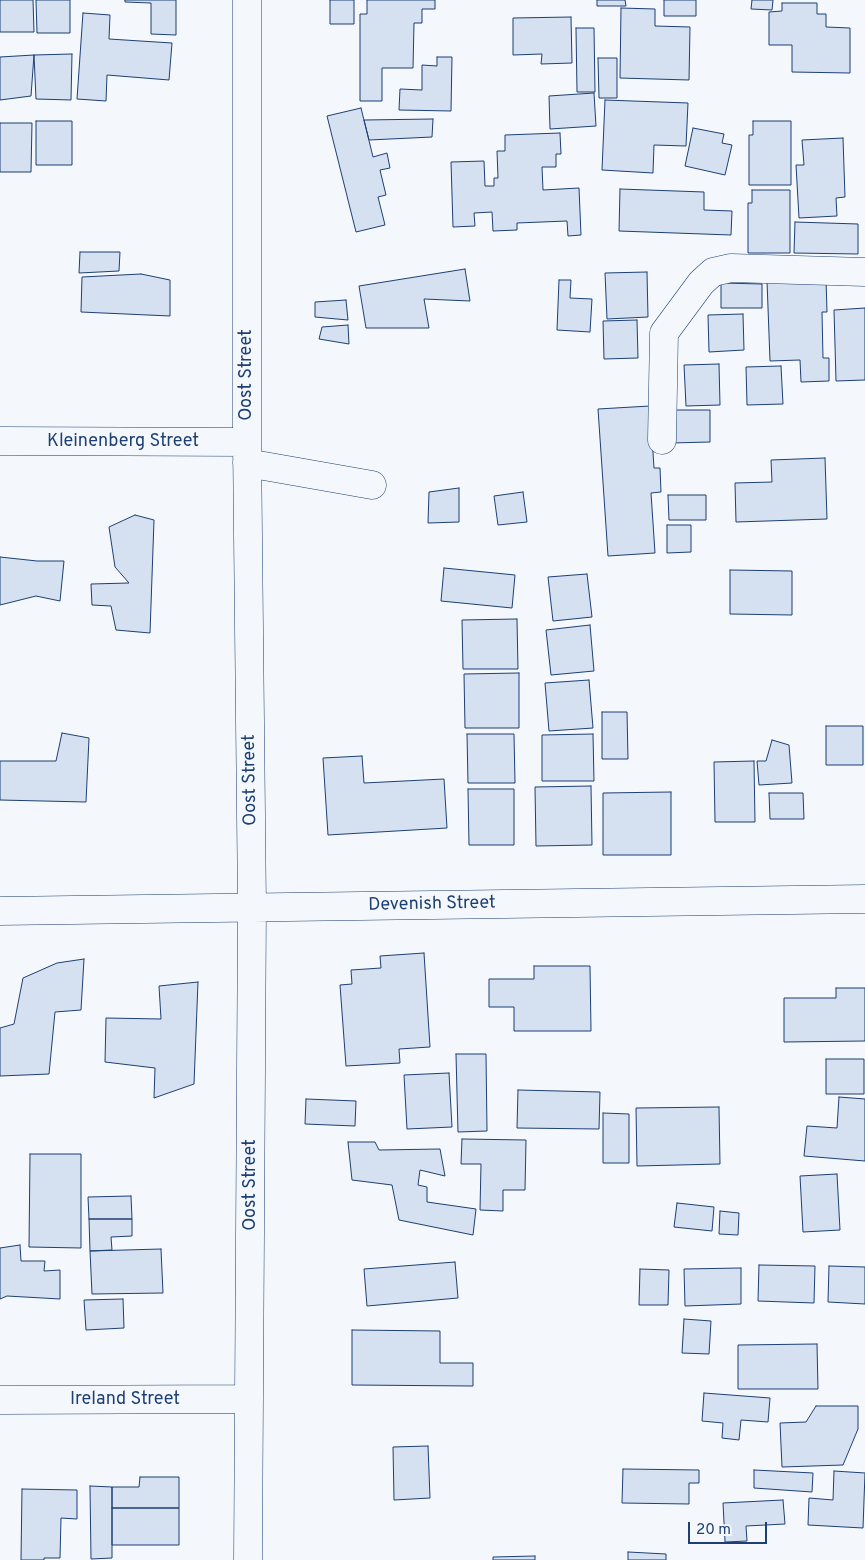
<!DOCTYPE html>
<html>
<head>
<meta charset="utf-8">
<style>
  body { margin:0 }
  #map { position:relative; width:865px; height:1560px; overflow:hidden; background:#f4f7fb; font-family:Overpass,sans-serif }
  canvas { display:block }
  .scale { position:absolute; left:688px; top:1522px; width:79px; height:22px; box-sizing:border-box; border:2px solid #1d3f73; border-top:0; padding-left:6px; font-size:15px; line-height:18px; white-space:nowrap; color:#1d3f73; -webkit-text-stroke:4px #f4f7fb; paint-order:stroke }
</style>
</head>
<body>
<div id="map">
<canvas width="865" height="1560"></canvas>
<div class="scale">20 m</div>
</div>
<script>
const ctx = document.querySelector('canvas').getContext('2d');
ctx.lineJoin = 'round';
function fill(path, color) { ctx.fillStyle = color; ctx.fill(path, 'evenodd'); }
const shape = rows => new Path2D(rows.map(r => 'M' + r).join(''));
function trace(path, color, width, dash) { ctx.strokeStyle = color; ctx.lineWidth = width; ctx.lineCap = dash ? 'butt' : 'round'; ctx.setLineDash(dash || []); ctx.stroke(path); }
function write(font, color, halo, rows, align = 'center') {
  ctx.font = font + ' Overpass,sans-serif'; ctx.lineWidth = 4; ctx.setLineDash([]); ctx.textBaseline = 'middle'; ctx.strokeStyle = halo; ctx.fillStyle = color; for (const [text, x, y, turn = 0] of rows) {
    ctx.save(); ctx.translate(x, y); ctx.rotate((+turn || 0) * Math.PI / 180); ctx.textAlign = isNaN(turn) ? turn : align; if (halo) ctx.strokeText(text, 0, 0); ctx.fillText(text, 0, 0); ctx.restore();
  }
}
const building = shape([
  [0,0,33,0,34,32,0,32,0,0],
  [36,0,70,0,70,33,37,33,36,0],
  [125,0,176,0,176,35,151,34,151,3,125,2,125,0],
  [330,0,354,0,354,24,330,24,330,0],
  [367,0,435,0,435,9,422,9,422,23,414,23,413,68,382,68,382,101,360,101,360,14,367,14,367,0],
  [597,0,625,0,626,6,597,6,597,0],
  [664,0,696,0,696,16,664,16,664,0],
  [752,0,773,0,772,10,751,9,752,0],
  [782,3,817,3,817,14,826,14,826,27,850,28,850,73,792,72,792,45,769,45,769,12,782,11,782,3],
  [621,8,655,9,655,26,690,27,689,80,620,78,621,8],
  [83,13,110,15,109,39,172,43,169,80,107,75,106,101,77,99,83,13],
  [571,17,572,63,541,64,542,54,513,55,513,18,571,17],
  [576,28,594,28,595,92,577,92,576,28],
  [72,54,71,100,36,99,34,55,72,54],
  [34,55,31,96,0,100,0,57,34,55],
  [437,57,452,57,451,111,399,110,400,89,422,90,422,65,437,66,437,57],
  [598,58,617,58,617,98,599,98,598,58],
  [594,93,596,126,550,129,549,96,594,93],
  [605,100,688,103,686,146,654,145,653,173,602,170,605,100],
  [361,108,373,157,387,153,390,168,380,170,386,195,378,197,385,225,356,232,327,116,361,108],
  [433,119,432,137,369,140,364,120,433,119],
  [36,121,72,121,72,165,36,165,36,121],
  [753,121,791,121,791,185,749,185,749,135,753,135,753,121],
  [0,123,32,123,31,172,0,172,0,123],
  [693,128,724,134,722,143,732,145,725,175,685,166,693,128],
  [560,133,561,154,556,154,556,167,542,167,543,190,579,188,581,235,568,236,567,221,517,223,517,230,493,231,492,212,474,213,475,226,453,227,451,162,484,161,485,186,494,186,494,178,498,178,497,151,505,151,505,135,560,133],
  [843,138,845,197,836,198,837,216,799,218,796,165,804,165,802,140,843,138],
  [620,189,704,192,704,210,732,211,731,235,619,231,620,189],
  [752,190,790,190,790,253,748,253,748,203,752,203,752,190],
  [795,222,858,224,858,254,794,253,795,222],
  [80,252,120,252,119,271,79,273,80,252],
  [465,269,470,301,424,299,429,328,366,328,359,286,465,269],
  [647,272,648,317,607,319,605,273,647,272],
  [141,274,170,280,170,316,81,312,82,277,141,274],
  [826,279,827,312,822,312,823,358,829,358,829,381,801,382,800,360,770,361,767,281,826,279],
  [559,280,571,280,570,298,592,299,590,332,557,330,559,280],
  [721,283,762,284,762,308,721,308,721,283],
  [346,300,348,320,315,317,315,302,346,300],
  [865,308,865,380,836,381,834,310,865,308],
  [743,314,744,350,709,352,708,315,743,314],
  [637,320,638,358,604,359,603,321,637,320],
  [348,325,349,344,319,339,322,327,348,325],
  [719,364,720,405,686,406,684,365,719,364],
  [781,366,783,404,747,405,746,367,781,366],
  [650,406,654,468,660,468,661,492,651,493,655,553,608,556,598,409,650,406],
  [671,410,710,410,710,442,671,443,671,410],
  [825,458,827,519,736,522,735,483,772,482,771,460,825,458],
  [459,488,459,522,428,523,429,492,459,488],
  [523,492,527,522,498,525,494,496,523,492],
  [668,495,706,495,706,520,669,520,668,495],
  [135,515,154,520,150,633,116,630,111,606,92,605,91,584,129,583,115,567,109,527,135,515],
  [667,525,691,525,691,552,667,553,667,525],
  [0,557,37,561,64,561,60,601,36,596,0,605,0,557],
  [444,568,515,575,512,608,441,601,444,568],
  [730,570,792,571,792,615,730,614,730,570],
  [587,574,592,617,553,621,548,577,587,574],
  [517,619,518,669,463,669,462,620,517,619],
  [590,625,594,671,551,675,546,630,590,625],
  [519,673,519,728,465,728,464,674,519,673],
  [589,680,593,728,549,731,545,683,589,680],
  [602,712,627,712,628,759,602,759,602,712],
  [826,726,863,726,863,765,826,765,826,726],
  [62,733,89,738,86,802,0,800,0,761,56,761,62,733],
  [467,734,514,734,515,783,468,783,467,734],
  [593,734,594,781,542,781,542,735,593,734],
  [772,740,789,745,792,783,759,785,757,761,766,761,772,740],
  [362,756,364,783,444,779,447,828,328,835,323,758,362,756],
  [754,761,755,822,715,822,714,762,754,761],
  [591,786,592,845,536,846,535,787,591,786],
  [468,789,514,789,514,845,469,845,468,789],
  [671,792,671,855,603,855,603,793,671,792],
  [769,793,803,793,804,819,770,819,769,793],
  [424,953,430,1047,399,1049,400,1063,346,1066,340,985,352,984,351,970,381,968,380,956,424,953],
  [84,959,81,1010,55,1012,49,1074,0,1076,0,1028,14,1024,23,978,57,963,84,959],
  [534,966,590,966,591,1031,514,1031,514,1007,489,1007,489,979,534,979,534,966],
  [198,982,194,1084,154,1098,155,1068,105,1062,106,1018,161,1019,159,986,198,982],
  [836,988,865,988,865,1041,784,1042,784,998,836,998,836,988],
  [456,1054,486,1054,487,1131,458,1132,456,1054],
  [826,1059,864,1059,864,1094,826,1094,826,1059],
  [449,1073,452,1127,407,1129,404,1075,449,1073],
  [518,1090,600,1092,599,1129,517,1128,518,1090],
  [839,1097,865,1099,865,1161,804,1156,807,1126,837,1128,839,1097],
  [306,1099,356,1101,355,1126,305,1124,306,1099],
  [719,1107,720,1164,637,1166,636,1108,719,1107],
  [603,1113,629,1114,629,1163,603,1163,603,1113],
  [462,1139,526,1140,525,1190,503,1190,503,1211,480,1210,481,1164,461,1164,462,1139],
  [348,1142,375,1142,379,1150,440,1149,445,1176,420,1170,418,1185,427,1187,427,1202,476,1209,473,1235,399,1220,392,1185,352,1180,348,1142],
  [30,1154,81,1154,81,1248,29,1247,30,1154],
  [837,1174,840,1230,803,1232,800,1176,837,1174],
  [131,1196,132,1219,89,1219,88,1197,131,1196],
  [677,1203,714,1207,712,1231,674,1227,677,1203],
  [720,1211,739,1213,738,1235,719,1234,720,1211],
  [89,1219,132,1219,132,1236,111,1237,112,1250,90,1251,89,1219],
  [20,1245,21,1261,45,1261,44,1271,60,1270,60,1299,7,1296,0,1299,0,1248,20,1245],
  [161,1249,163,1293,92,1294,90,1251,161,1249],
  [455,1262,458,1298,367,1306,364,1269,455,1262],
  [759,1265,815,1266,814,1303,758,1301,759,1265],
  [829,1266,865,1267,865,1304,828,1302,829,1266],
  [741,1268,741,1304,685,1306,684,1269,741,1268],
  [640,1269,669,1270,668,1305,639,1305,640,1269],
  [123,1299,124,1328,86,1330,84,1300,123,1299],
  [684,1319,711,1321,709,1354,682,1353,684,1319],
  [352,1330,440,1331,440,1363,473,1363,473,1386,352,1385,352,1330],
  [817,1344,818,1389,738,1389,738,1345,817,1344],
  [704,1393,770,1398,768,1422,741,1420,739,1440,722,1438,723,1423,702,1421,704,1393],
  [816,1406,858,1406,858,1429,843,1465,782,1467,780,1423,806,1422,816,1406],
  [428,1446,430,1498,394,1500,393,1447,428,1446],
  [623,1469,699,1470,699,1483,689,1483,689,1504,622,1503,623,1469],
  [754,1470,813,1473,812,1492,754,1488,754,1470],
  [834,1471,865,1473,863,1528,808,1525,809,1498,833,1500,834,1471],
  [140,1477,179,1477,179,1508,112,1508,112,1487,139,1487,140,1477],
  [90,1486,112,1487,112,1558,91,1559,90,1486],
  [22,1489,77,1490,77,1519,61,1518,60,1558,44,1558,44,1560,21,1560,22,1489],
  [783,1500,785,1524,746,1526,747,1541,725,1542,723,1503,783,1500],
  [112,1508,179,1508,179,1545,112,1545,112,1508],
  [628,1552,666,1554,666,1560,628,1560,628,1552],
  [535,1556,535,1560,493,1560,493,1557,535,1556]
]);
const minor = shape([
  [247,0,247,442,252,907,248,1560],
  [662,440,664,333,701,283,713,272,731,268,865,272],
  [0,441,247,442],
  [247,463,372,485],
  [0,911,865,899],
  [0,1400,249,1399]
]);
const streetNames = [
  ["Oost Street",247,375,-90],
  ["Kleinenberg Street",123,442],
  ["Oost Street",251,780,-91],
  ["Devenish Street",432,905,-1],
  ["Oost Street",251,1185,-90],
  ["Ireland Street",125,1400]
];
fill(building, '#d5e0f0');
trace(building, '#1d3f73', 1);
trace(minor, '#1d3f73', 29);
trace(minor, '#f4f7fb', 28);
write('18px', '#1d3f73', '#f4f7fb', streetNames);
</script>
</body>
</html>
